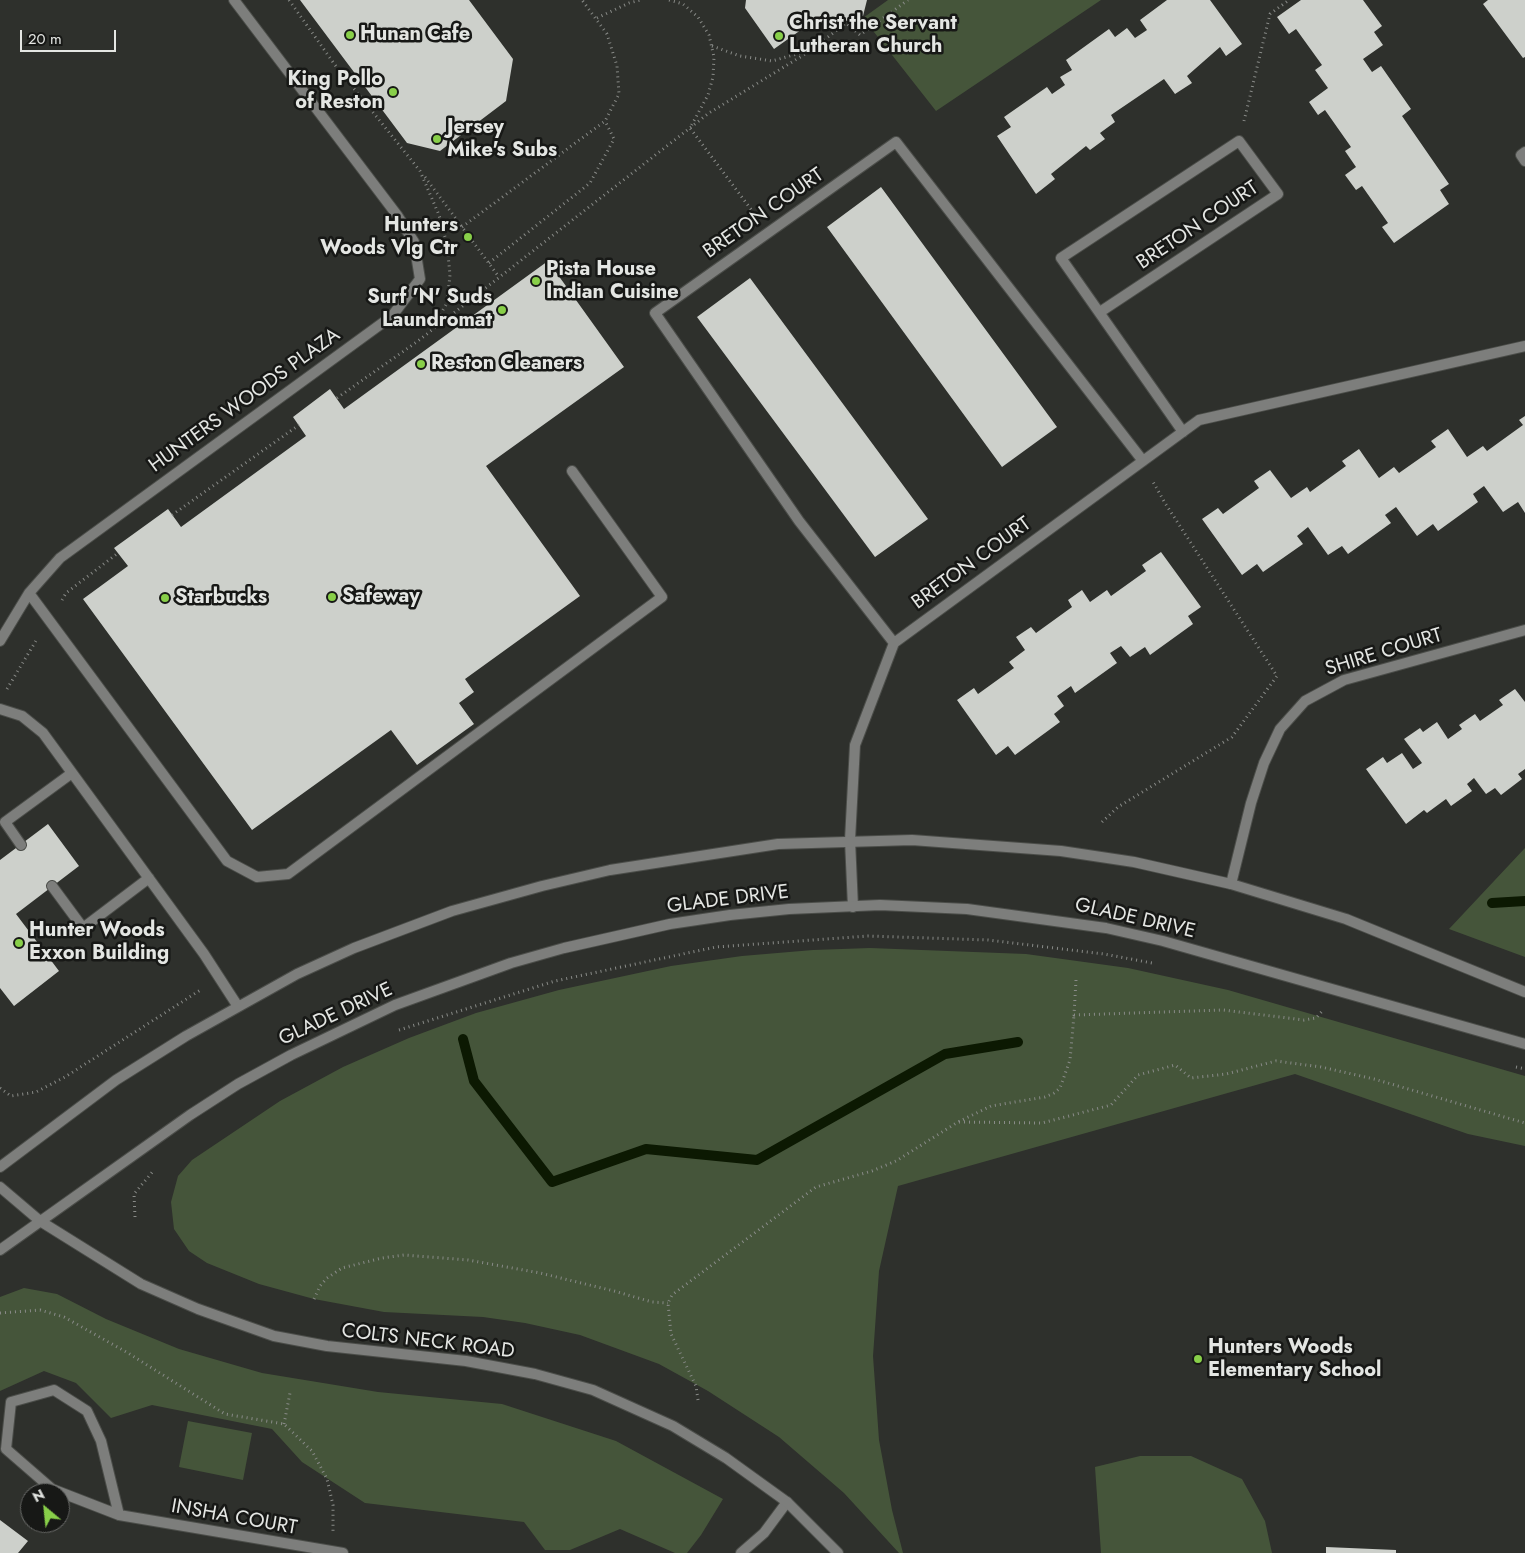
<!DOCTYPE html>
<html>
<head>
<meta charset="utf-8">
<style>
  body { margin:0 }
  #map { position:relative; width:1525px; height:1553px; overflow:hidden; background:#2e302c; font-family:Jost,sans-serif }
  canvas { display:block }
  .north { position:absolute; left:20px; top:1483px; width:50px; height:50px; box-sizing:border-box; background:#171816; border:1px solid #696a68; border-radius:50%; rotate:332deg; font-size:14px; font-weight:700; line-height:20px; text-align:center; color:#e4e6e3 }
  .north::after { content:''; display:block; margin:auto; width:18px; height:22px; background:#88cf49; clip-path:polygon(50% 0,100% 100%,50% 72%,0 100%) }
  .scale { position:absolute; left:20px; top:30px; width:96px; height:22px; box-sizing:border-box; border:2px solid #e4e6e3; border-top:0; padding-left:6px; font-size:15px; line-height:18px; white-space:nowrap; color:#e4e6e3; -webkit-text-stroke:4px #171816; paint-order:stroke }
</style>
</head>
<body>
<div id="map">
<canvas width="1525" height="1553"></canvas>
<div class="north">N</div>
<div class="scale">20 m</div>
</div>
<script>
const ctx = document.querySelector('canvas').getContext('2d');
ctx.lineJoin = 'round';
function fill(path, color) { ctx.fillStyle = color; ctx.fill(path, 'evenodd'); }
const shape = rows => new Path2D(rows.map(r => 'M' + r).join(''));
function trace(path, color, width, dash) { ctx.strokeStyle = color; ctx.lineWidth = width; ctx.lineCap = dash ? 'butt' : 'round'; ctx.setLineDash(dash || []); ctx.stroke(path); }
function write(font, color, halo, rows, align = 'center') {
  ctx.font = font + ' Jost,sans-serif'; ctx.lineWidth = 5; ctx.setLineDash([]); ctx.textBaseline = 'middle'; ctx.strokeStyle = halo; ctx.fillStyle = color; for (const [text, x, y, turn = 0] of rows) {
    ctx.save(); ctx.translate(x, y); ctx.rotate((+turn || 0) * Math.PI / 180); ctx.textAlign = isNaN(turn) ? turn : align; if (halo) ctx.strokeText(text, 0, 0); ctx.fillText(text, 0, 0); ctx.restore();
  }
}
const green = shape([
  [888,0,1101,0,936,111,863,18],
  [1525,848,1525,957,1449,929],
  [870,948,1026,954,1128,968,1228,990,1525,1076,1525,1146,1468,1134,1295,1074,898,1186,879,1271,873,1356,879,1440,892,1510,903,1553,899,1553,844,1493,779,1437,708,1391,659,1364,580,1335,525,1323,483,1317,384,1312,314,1299,259,1284,207,1263,189,1251,174,1229,171,1202,178,1176,192,1160,280,1101,343,1067,409,1038,476,1013,559,990,671,966,742,956,813,950],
  [24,1288,57,1294,106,1319,179,1349,262,1373,378,1392,502,1404,616,1441,723,1499,701,1535,687,1553,675,1553,620,1529,570,1550,545,1550,524,1522,365,1503,302,1462,272,1429,152,1405,111,1418,76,1383,44,1371,0,1391,0,1297],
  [188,1421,252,1433,243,1480,179,1467],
  [1140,1456,1191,1456,1242,1479,1265,1521,1272,1553,1101,1553,1095,1467]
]);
const stream = shape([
  [1492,903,1525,901],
  [463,1039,474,1081,552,1182,646,1149,757,1160,945,1054,1018,1042]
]);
const building = shape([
  [300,0,469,0,513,59,506,101,440,151,407,143],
  [746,0,867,0,861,24,822,15,774,49,745,8],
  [1167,0,1210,0,1242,44,1226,56,1220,47,1187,76,1192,83,1175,94,1164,79,1111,115,1115,122,1100,133,1105,139,1090,150,1086,146,1051,174,1055,179,1036,194,997,136,1011,127,1004,117,1047,87,1052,94,1065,85,1060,77,1072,70,1066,60,1109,29,1115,37,1127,28,1135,38,1147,30,1140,20],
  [1301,0,1363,0,1382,26,1374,32,1383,45,1363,59,1372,72,1381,66,1411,109,1402,116,1449,184,1440,190,1449,204,1394,243,1382,227,1388,223,1362,186,1356,190,1345,175,1356,167,1345,151,1351,147,1325,110,1318,115,1309,102,1328,88,1315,70,1322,65,1296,29,1289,34,1277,17],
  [1488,0,1525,0,1525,57,1523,58,1483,4],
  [881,187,1057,427,1002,467,827,227],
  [548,261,624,367,486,466,580,596,465,679,474,692,459,703,474,724,417,765,391,730,252,830,83,599,128,566,114,548,168,509,181,527,306,436,293,417,330,389,344,409],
  [750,278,928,519,875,557,697,317],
  [1525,416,1525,513,1518,502,1503,512,1484,486,1473,494,1478,502,1438,531,1433,524,1417,536,1396,507,1385,515,1391,523,1348,554,1342,546,1328,555,1308,527,1297,536,1303,544,1263,572,1257,564,1242,575,1202,519,1218,508,1223,514,1259,488,1254,481,1270,470,1291,498,1307,487,1310,492,1346,466,1342,461,1359,449,1379,478,1394,467,1399,473,1436,447,1431,441,1448,429,1467,457,1483,446,1487,451,1523,425,1519,420],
  [1161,552,1201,607,1188,616,1193,624,1150,655,1145,647,1130,657,1121,646,1110,653,1117,663,1075,693,1071,686,1057,696,1064,706,1054,714,1060,722,1015,755,1008,746,996,755,957,700,974,688,978,694,1014,668,1009,662,1025,650,1016,637,1031,627,1036,633,1072,607,1068,600,1082,590,1090,602,1107,590,1111,596,1146,571,1142,565],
  [1515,689,1525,702,1525,769,1518,774,1522,779,1501,795,1495,788,1486,794,1474,778,1467,784,1472,791,1451,806,1446,799,1427,813,1424,810,1406,824,1366,769,1383,757,1387,763,1402,753,1413,769,1422,763,1404,739,1420,728,1423,732,1437,722,1448,739,1462,729,1459,725,1475,714,1480,721,1503,705,1499,700],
  [48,824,79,866,16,914,59,971,14,1006,0,988,0,860],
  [0,1520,28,1541,18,1553,0,1553],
  [1326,1547,1396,1550,1396,1553,1326,1553]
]);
const path = shape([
  [289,0,335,65,420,171,439,215,447,244,450,275,447,303,433,327],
  [669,0,683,4,698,17,709,35,714,57,713,77,708,95,690,128,756,216],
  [597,18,629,3,641,0],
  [712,46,740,56,772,61,804,52],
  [1244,121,1270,14,1289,0],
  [425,177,499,277],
  [462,227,605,121,619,94,617,66,607,34,582,0],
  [489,263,590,183,614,139,605,121],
  [337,398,418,341,709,113,810,51,846,23,860,35,908,0],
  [172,515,299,425],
  [62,600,66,593,118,553],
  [7,689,37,639],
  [1102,822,1118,807,1232,737,1277,676,1165,503,1152,480],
  [1076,980,1074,1015,1223,1010,1304,1020,1316,1018,1324,1009],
  [399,1030,555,981,716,947,868,936,988,940,1104,954,1152,963],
  [1516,1067,1525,1069],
  [0,1088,11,1096,36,1092,65,1077,202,989],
  [959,1122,1042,1123,1111,1105,1138,1075,1175,1065,1191,1078,1226,1074,1276,1061,1321,1067,1374,1079,1525,1123],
  [135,1217,134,1194,154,1170],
  [314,1299,320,1286,327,1278,342,1268,382,1258,404,1255,468,1260,540,1273,614,1291,652,1302,668,1303],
  [0,1313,40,1310,64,1317,128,1353,225,1414,284,1424,312,1451,327,1479,333,1505,333,1531],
  [698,1400,696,1386,671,1334,668,1303,672,1295,816,1187,872,1171,896,1161,958,1122,991,1106,1045,1097,1054,1093,1060,1088,1070,1060,1074,1015],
  [284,1424,290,1393]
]);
const service = shape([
  [29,593,227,861,257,877,288,874,662,597,572,471],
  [0,641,29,593,60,558,392,316,420,279,414,242,397,215,234,0],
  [0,709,22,716,43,733,204,954,237,1005],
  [850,840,853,907],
  [21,845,5,822,72,773],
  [52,886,83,928,149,878]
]);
const minor = shape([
  [1525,152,1521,155,1525,161],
  [1100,312,1278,194,1239,141,1061,258,1183,432],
  [894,643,799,521,655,313,896,142,1143,461],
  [850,840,855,745,894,643,1199,420,1525,346],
  [1231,884,1251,803,1264,763,1280,729,1305,701,1344,680,1525,630],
  [119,1515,101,1441,87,1411,54,1390,11,1402,6,1449,52,1489,119,1515,343,1553],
  [741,1553,764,1533,787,1502]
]);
const tertiary = shape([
  [0,1167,116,1080,186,1036,297,974,354,948,452,911,542,886,610,870,778,844,912,840,1061,851,1134,862,1231,884,1346,919,1525,992],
  [0,1187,40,1221,141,1284,198,1309,274,1336,327,1346,466,1361,535,1374,593,1390,673,1426,726,1458,787,1502,838,1553],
  [0,1250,190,1115,238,1084,291,1055,395,1005,511,963,564,948,670,924,730,915,789,909,880,905,967,909,1106,928,1163,941,1525,1044]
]);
const markers = [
  [350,35,5,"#88cf49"],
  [779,36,5,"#88cf49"],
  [393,92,5,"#88cf49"],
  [437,139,5,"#88cf49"],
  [468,237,5,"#88cf49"],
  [536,281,5,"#88cf49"],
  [502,310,5,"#88cf49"],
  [421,364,5,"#88cf49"],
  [332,597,5,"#88cf49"],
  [165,598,5,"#88cf49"],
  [19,943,5,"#88cf49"],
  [1198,1359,5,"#88cf49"]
];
const poiNames = [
  ["Christ the Servant",789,24],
  ["Lutheran Church",789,47],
  ["Hunan Cafe",360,35],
  ["King Pollo",383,80,"right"],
  ["of Reston",383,103,"right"],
  ["Jersey",447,128],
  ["Mike's Subs",447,151],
  ["Hunters",458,226,"right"],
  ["Woods Vlg Ctr",458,249,"right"],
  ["Pista House",546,270],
  ["Indian Cuisine",546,293],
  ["Surf 'N' Suds",492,298,"right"],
  ["Laundromat",492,321,"right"],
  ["Reston Cleaners",431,364],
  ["Safeway",342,597],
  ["Starbucks",175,598],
  ["Hunter Woods",29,931],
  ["Exxon Building",29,954],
  ["Hunters Woods",1208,1348],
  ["Elementary School",1208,1371]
];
const streetNames = [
  ["BRETON COURT",764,214,-35],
  ["BRETON COURT",1198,226,-34],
  ["HUNTERS WOODS PLAZA",245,401,-36],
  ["BRETON COURT",972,564,-36],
  ["SHIRE COURT",1384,653,-17],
  ["GLADE DRIVE",728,900,-7],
  ["GLADE DRIVE",1135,919,13],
  ["GLADE DRIVE",336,1015,-25],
  ["COLTS NECK ROAD",428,1342,7],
  ["INSHA COURT",234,1518,10]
];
fill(green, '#45553a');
trace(stream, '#0c1902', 10);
fill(building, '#cdd0cb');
trace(service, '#4b4d49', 12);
trace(minor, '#4b4d49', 12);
trace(tertiary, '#4b4d49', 12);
trace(path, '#898b88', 3, [1, 4]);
trace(service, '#7d7e7c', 10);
trace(minor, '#7d7e7c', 10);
trace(tertiary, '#7d7e7c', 10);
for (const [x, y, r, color] of markers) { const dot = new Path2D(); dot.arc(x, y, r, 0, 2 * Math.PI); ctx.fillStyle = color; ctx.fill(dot); trace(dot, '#171816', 2); }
write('bold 20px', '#e4e6e3', '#171816', poiNames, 'left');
write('20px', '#e4e6e3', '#171816', streetNames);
</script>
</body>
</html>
